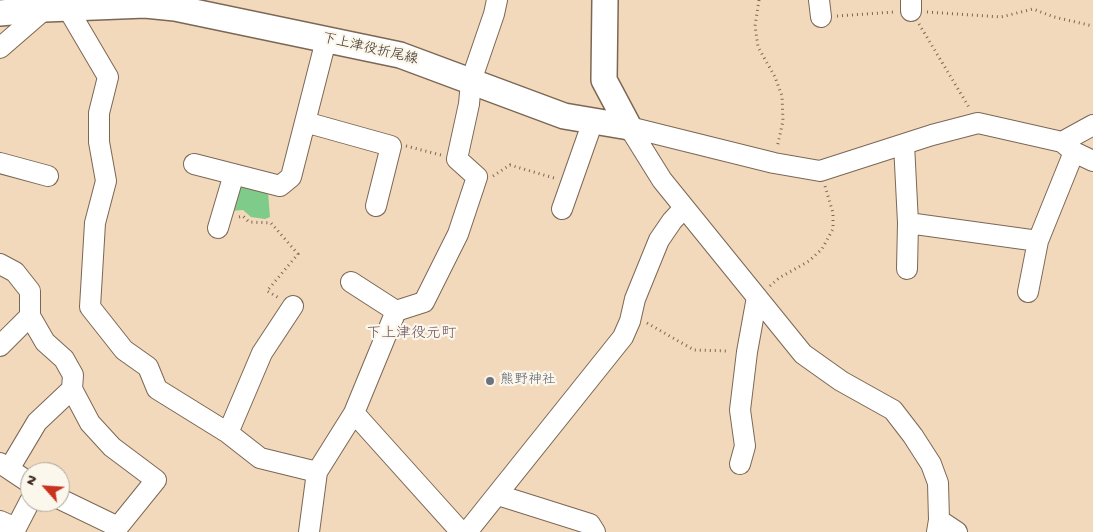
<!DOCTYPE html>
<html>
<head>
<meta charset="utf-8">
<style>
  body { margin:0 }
  #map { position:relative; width:1093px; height:532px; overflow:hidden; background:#f3d9bb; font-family:"Gochi Hand",sans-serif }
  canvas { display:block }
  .north { position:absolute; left:20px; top:462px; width:50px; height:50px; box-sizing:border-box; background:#fbf7ec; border:1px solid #aea59a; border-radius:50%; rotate:296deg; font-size:14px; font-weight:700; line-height:20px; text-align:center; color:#3b2a1e }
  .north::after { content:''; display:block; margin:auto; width:18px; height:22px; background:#c8321e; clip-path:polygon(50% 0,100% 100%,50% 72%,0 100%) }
</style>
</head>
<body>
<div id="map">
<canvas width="1093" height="532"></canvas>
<div class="north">N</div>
</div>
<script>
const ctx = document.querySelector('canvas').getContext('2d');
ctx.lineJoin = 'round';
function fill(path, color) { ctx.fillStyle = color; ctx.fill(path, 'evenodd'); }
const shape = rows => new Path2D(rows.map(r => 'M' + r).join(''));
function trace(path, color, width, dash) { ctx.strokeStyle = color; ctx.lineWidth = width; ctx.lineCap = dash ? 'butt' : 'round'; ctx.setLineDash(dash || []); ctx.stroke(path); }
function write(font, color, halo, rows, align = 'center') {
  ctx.font = font + ' "Gochi Hand","Klee One",sans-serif'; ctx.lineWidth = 4.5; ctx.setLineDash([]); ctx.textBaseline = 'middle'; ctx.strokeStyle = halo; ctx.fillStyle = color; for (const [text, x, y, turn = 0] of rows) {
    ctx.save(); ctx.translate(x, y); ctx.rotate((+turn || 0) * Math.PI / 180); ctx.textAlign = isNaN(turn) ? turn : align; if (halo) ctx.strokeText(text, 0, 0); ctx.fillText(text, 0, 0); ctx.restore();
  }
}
const green = shape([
  [244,185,268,192,270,217,265,219,251,217,243,210,231,211,238,191]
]);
const path = shape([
  [759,0,755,26,758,47,775,77,782,96,783,121,777,148],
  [927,12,1001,17,1033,9,1054,17,1093,26],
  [837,16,894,12],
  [919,24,970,109],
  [406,146,441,155],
  [493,176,510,165,554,178],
  [239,217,243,216,249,222,271,223,298,254,267,291,279,298],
  [770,286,779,278,809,261,822,249,833,229,833,213,825,186],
  [647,323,694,350,729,351]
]);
const minor = shape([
  [819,0,821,17],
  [911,0,911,11],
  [68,9,108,77,99,113,99,142,106,181,95,223,90,307,124,350,148,367,157,389,228,433,260,458,317,472],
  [0,48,45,9,43,4],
  [305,122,391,146,376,206],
  [629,127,662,180,803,354,841,381,893,410,913,436,931,464,938,483,939,520,937,532],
  [629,127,774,163,820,171,932,135,978,123,1062,142,1074,152,1093,161],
  [1062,142,1093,125],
  [904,144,908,223,1038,241,1074,152],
  [0,163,48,176],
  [194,164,280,186,291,177,326,40],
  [562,209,593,121],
  [218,228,234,174],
  [0,264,15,272,30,291,30,316,45,342,64,359,73,375,72,389,90,423,112,447,156,480,118,527,115,532],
  [907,269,908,223],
  [351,282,396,311],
  [1028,292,1038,241],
  [396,311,424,302,458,234,477,177,457,159,469,104,471,81,494,14,497,0],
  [0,346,30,316],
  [354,413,396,311],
  [228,433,262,353,293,306],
  [0,463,30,483],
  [740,464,745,446,740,410,747,352,757,297],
  [9,469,37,422,72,389],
  [498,495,590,524,595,532],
  [60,499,118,527],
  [939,520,957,532],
  [0,521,16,528,30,501],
  [309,532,317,472,354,413,461,532],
  [467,532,623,337,630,321,635,299,659,240,672,221,684,208]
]);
const major = shape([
  [0,13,45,9,145,5,175,8,400,55,564,116,629,127,604,80,605,0]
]);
const markers = [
  [490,381,5,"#6b7280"]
];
const streetNames = [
  ["下上津役折尾線",370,50,13]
];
const worshipNames = [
  ["熊野神社",500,381]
];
const neighbourhoodNames = [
  ["下上津役元町",411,335]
];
fill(green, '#7fcb89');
trace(minor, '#7b6755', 22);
trace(major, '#7b6755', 28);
trace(path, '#7b6755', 3, [1, 4]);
trace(minor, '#fff', 20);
trace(major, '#fff', 25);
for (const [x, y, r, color] of markers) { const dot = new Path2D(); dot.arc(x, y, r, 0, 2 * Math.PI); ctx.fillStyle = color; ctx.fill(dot); trace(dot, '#fbf7ec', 2); }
write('14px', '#3b2a1e', '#fbf7ec', streetNames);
write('14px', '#5b616d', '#fbf7ec', worshipNames, 'left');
write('15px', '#6d525e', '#fbf7ec', neighbourhoodNames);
</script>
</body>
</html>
